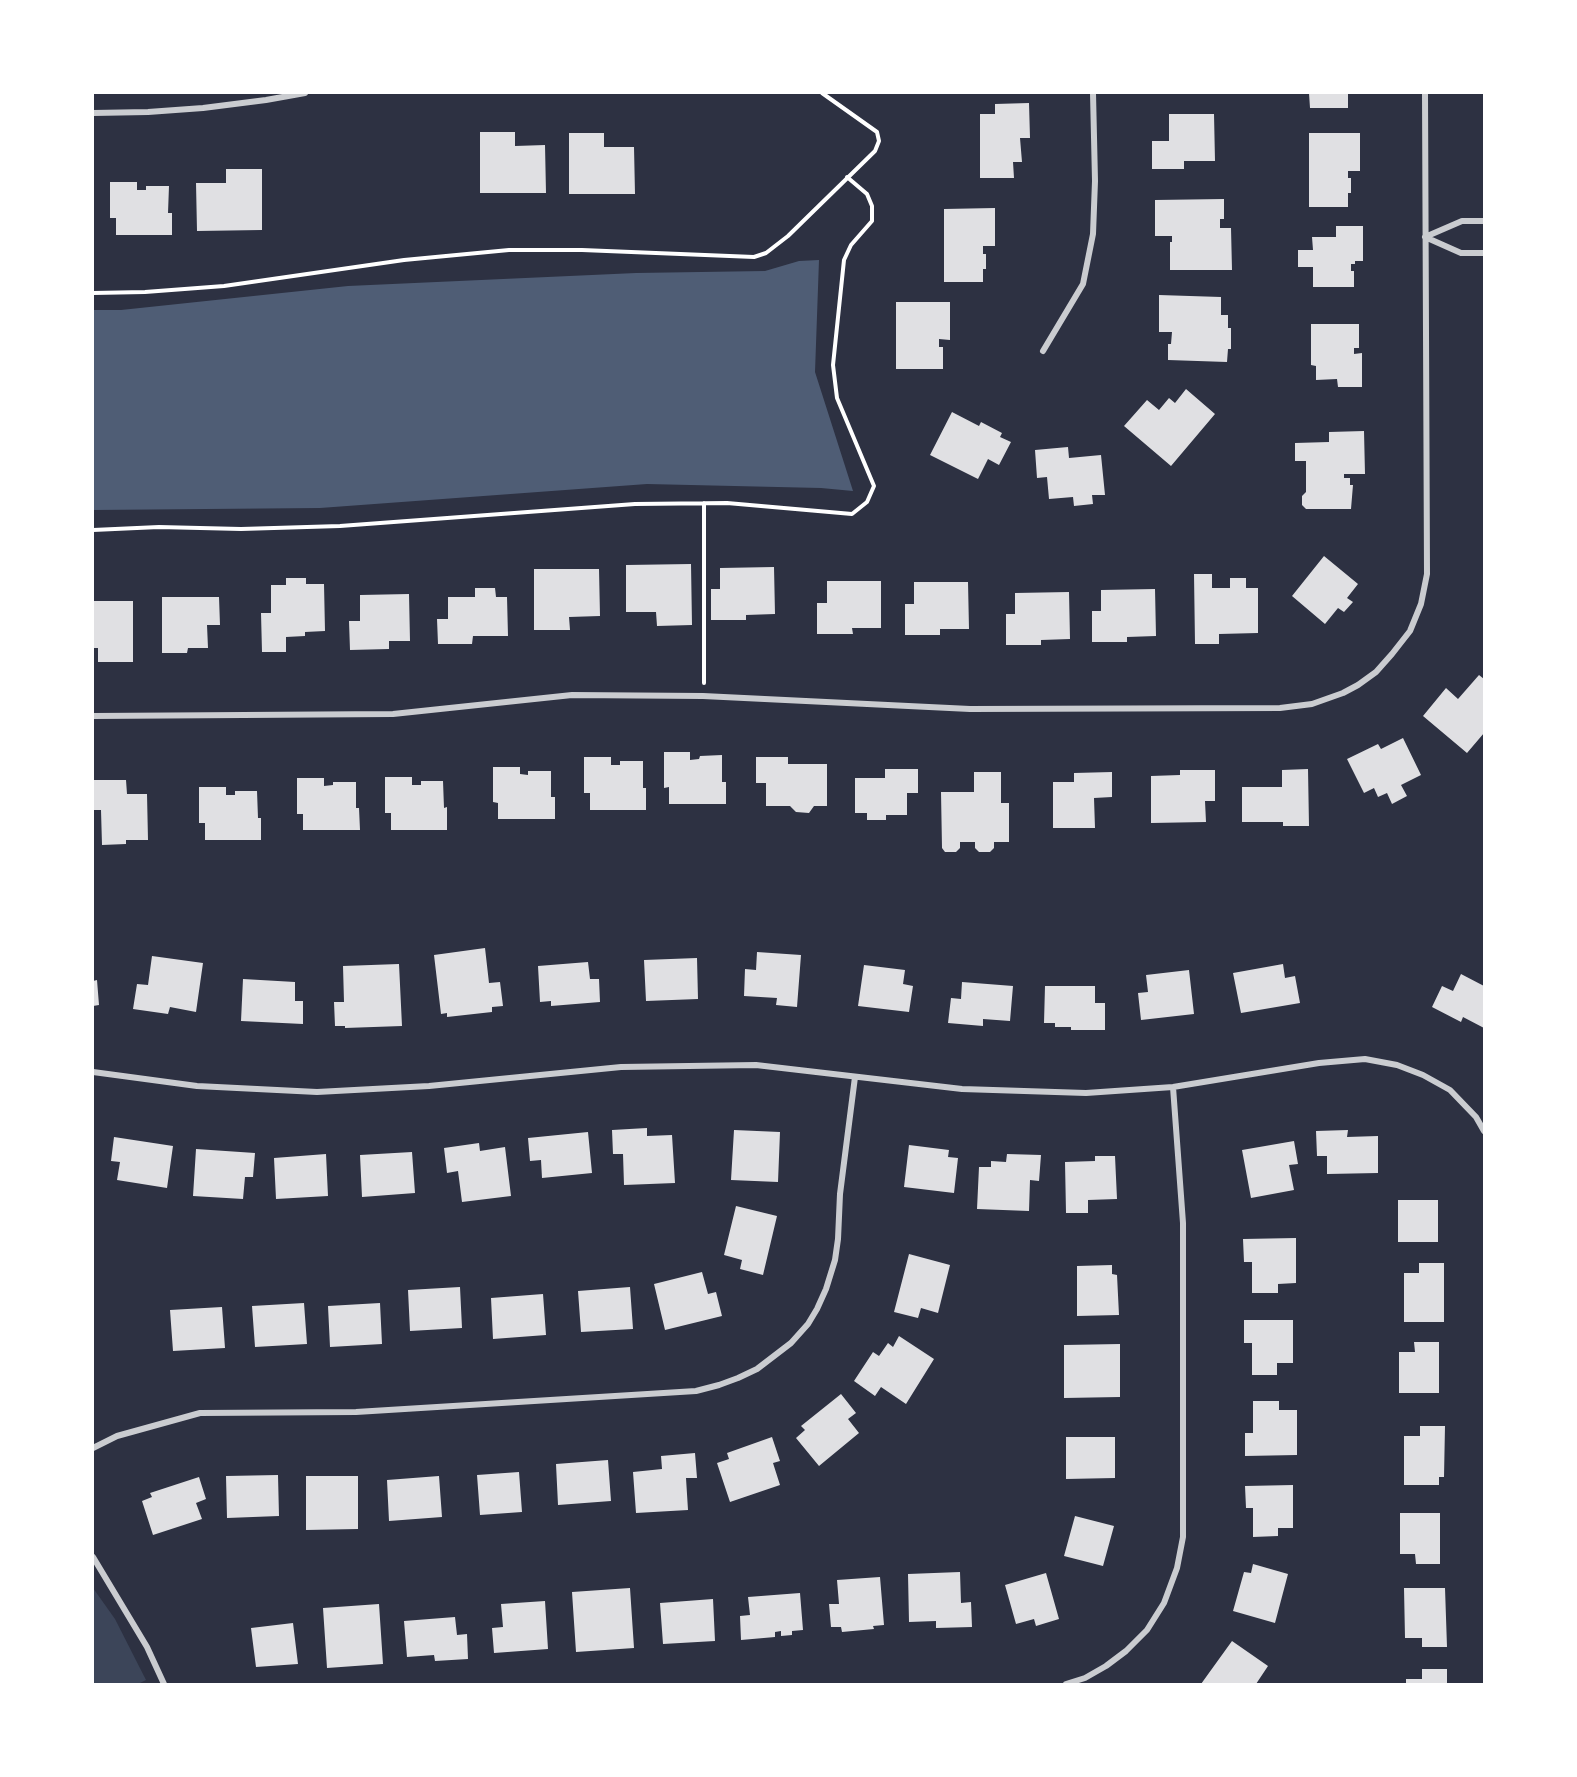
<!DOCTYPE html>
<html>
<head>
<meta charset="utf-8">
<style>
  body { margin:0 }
  #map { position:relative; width:1577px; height:1777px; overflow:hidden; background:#2d3142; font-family:Ubuntu,sans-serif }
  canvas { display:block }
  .frame { position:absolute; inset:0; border:94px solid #fff; pointer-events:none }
</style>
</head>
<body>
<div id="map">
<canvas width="1577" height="1777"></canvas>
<div class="frame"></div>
</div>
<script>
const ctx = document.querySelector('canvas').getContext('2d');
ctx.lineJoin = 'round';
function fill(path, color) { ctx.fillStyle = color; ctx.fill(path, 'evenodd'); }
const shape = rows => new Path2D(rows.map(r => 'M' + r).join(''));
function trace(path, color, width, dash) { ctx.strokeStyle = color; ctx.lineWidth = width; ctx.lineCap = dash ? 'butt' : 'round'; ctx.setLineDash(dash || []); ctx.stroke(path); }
const green = shape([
  [93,1588,115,1619,146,1680,138,1684,93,1684]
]);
const water = shape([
  [819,260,815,372,853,491,821,488,647,484,320,508,93,510,93,310,121,310,348,286,636,273,765,271,799,261]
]);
const building = shape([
  [1309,93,1348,93,1348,108,1310,108],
  [1029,103,1030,138,1020,138,1022,162,1013,162,1014,178,980,178,980,114,995,114,995,104],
  [1169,114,1214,114,1215,161,1184,161,1184,169,1152,169,1152,141,1169,141],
  [480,132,515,132,515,146,545,145,546,193,480,193],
  [569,133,604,133,604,147,634,147,635,194,569,194],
  [1309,133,1360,133,1360,171,1348,171,1348,178,1351,178,1351,193,1348,193,1348,207,1309,207],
  [226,169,262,169,262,230,197,231,196,183,226,183],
  [110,182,137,182,137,190,146,190,146,186,169,186,168,213,172,213,172,235,116,235,116,218,110,218],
  [1224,199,1224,219,1220,219,1220,228,1231,228,1232,270,1170,270,1170,242,1172,242,1172,236,1155,236,1155,200],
  [995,208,995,246,983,246,983,254,986,254,986,269,983,269,983,282,944,282,944,209],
  [1336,226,1363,226,1363,261,1355,261,1355,264,1351,264,1351,271,1354,271,1354,287,1313,287,1313,267,1298,267,1298,250,1313,250,1312,237,1336,237],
  [1159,295,1221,297,1221,315,1228,315,1228,328,1231,328,1231,349,1228,349,1227,362,1168,360,1168,344,1171,344,1172,332,1159,332],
  [896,302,950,302,950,340,939,339,939,347,943,347,943,369,896,369],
  [1311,324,1359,324,1359,348,1354,348,1354,354,1362,353,1362,387,1338,387,1337,379,1316,380,1316,366,1311,365],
  [1186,389,1215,414,1171,466,1124,426,1147,400,1159,410,1169,398,1175,403],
  [952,412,979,426,981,422,1002,433,1000,437,1011,442,999,465,988,459,978,479,930,455],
  [1364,431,1365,474,1344,474,1344,478,1350,478,1350,485,1353,485,1351,509,1306,509,1302,505,1302,496,1306,492,1306,461,1295,461,1295,443,1329,442,1329,432],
  [1068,447,1069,458,1101,455,1105,495,1092,495,1093,504,1074,506,1073,497,1049,499,1047,477,1037,478,1035,450],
  [1324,556,1358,584,1347,598,1353,602,1344,612,1338,608,1325,624,1292,596],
  [691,564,692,625,657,626,656,612,626,612,626,565],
  [774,567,775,614,746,615,746,620,711,620,711,589,720,589,720,568],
  [534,569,599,569,600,616,569,617,570,630,534,630],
  [1194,574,1212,574,1212,588,1230,588,1230,578,1246,578,1246,588,1258,588,1258,633,1219,634,1219,644,1195,644],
  [286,578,306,578,306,584,324,584,325,631,305,632,305,636,286,637,286,652,262,652,261,613,271,613,271,585,286,585],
  [827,581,881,581,881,628,852,628,853,634,817,634,817,603,827,603],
  [914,582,968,582,969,629,940,629,940,635,905,635,905,604,914,604],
  [475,588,495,588,496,597,507,597,508,636,473,636,472,644,438,644,437,619,448,619,448,597,475,597],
  [1155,589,1156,636,1127,637,1127,642,1092,642,1092,611,1101,611,1101,590],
  [1069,592,1070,639,1041,640,1041,645,1006,645,1006,614,1015,614,1015,593],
  [409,594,410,641,389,641,389,649,350,650,349,621,360,621,360,595],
  [162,597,219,597,220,625,207,625,208,648,188,648,187,653,162,653],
  [93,601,133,601,133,662,98,662,98,648,93,648],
  [1479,675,1484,679,1484,733,1467,753,1423,716,1446,688,1458,699],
  [1403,738,1421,775,1401,785,1407,796,1392,804,1387,793,1378,797,1374,788,1364,793,1347,759,1378,744,1381,749],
  [664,752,690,752,690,760,699,759,700,756,722,755,722,782,726,782,726,804,669,804,669,787,664,788],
  [584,757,611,757,611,765,620,765,620,761,643,761,643,788,646,788,646,810,590,810,590,793,584,793],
  [756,757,788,757,788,764,827,764,827,806,814,806,809,813,796,812,790,806,766,806,766,783,756,783],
  [493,767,520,767,520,774,528,775,528,771,551,771,551,797,555,797,555,819,498,819,498,803,493,802],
  [885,769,918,769,918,793,907,793,907,815,886,815,886,820,867,820,867,813,855,813,855,778,885,778],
  [1308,769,1309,826,1283,826,1283,822,1242,822,1242,787,1282,787,1282,770],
  [1180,770,1215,770,1215,801,1205,801,1206,822,1151,823,1151,776,1180,775],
  [974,772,1001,772,1001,803,1009,803,1009,842,994,842,994,848,990,852,979,852,975,848,975,842,960,842,960,848,956,852,945,852,942,848,941,792,974,792],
  [1112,772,1112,797,1094,798,1095,828,1053,828,1053,782,1074,782,1074,773],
  [385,777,412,777,412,785,421,785,421,781,443,781,444,808,447,807,447,830,391,830,391,813,385,813],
  [297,778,324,778,324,786,333,785,333,782,356,782,356,808,359,808,360,830,303,830,303,814,297,814],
  [93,780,126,780,127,794,147,794,148,840,126,840,126,844,102,845,101,810,93,810],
  [199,787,226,787,226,795,235,795,235,791,257,791,258,818,261,818,261,840,205,840,205,823,199,823],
  [485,948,489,983,500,982,503,1006,492,1007,492,1012,447,1017,447,1013,441,1014,434,955],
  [757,952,801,955,797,1007,776,1005,777,998,744,996,745,969,756,970],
  [152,956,203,963,196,1012,170,1007,168,1014,133,1009,137,984,148,985],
  [697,958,698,999,646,1001,644,960],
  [588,962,590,979,599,979,600,1002,551,1006,551,1001,540,1002,538,966],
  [399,964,402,1026,345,1028,345,1026,335,1026,334,1002,344,1002,343,966],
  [1283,964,1285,978,1295,976,1300,1003,1241,1013,1233,973],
  [864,965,905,970,903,984,913,986,909,1012,858,1006],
  [1189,970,1194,1014,1141,1020,1138,993,1148,992,1146,975],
  [1461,974,1484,986,1484,1028,1463,1017,1461,1022,1432,1007,1442,986,1453,991],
  [243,979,295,982,295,1001,303,1001,303,1024,241,1021],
  [97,980,99,1005,93,1006,93,981],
  [962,982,1013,986,1010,1021,983,1019,983,1026,948,1023,951,998,961,999],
  [1045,986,1095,986,1095,1003,1105,1003,1105,1030,1071,1030,1071,1027,1055,1027,1055,1023,1044,1023],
  [647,1128,647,1136,672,1135,675,1183,624,1185,623,1154,613,1154,612,1130],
  [734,1130,780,1132,778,1182,731,1180],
  [1348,1130,1347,1137,1378,1136,1378,1173,1327,1174,1327,1156,1317,1156,1316,1131],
  [588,1132,592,1173,542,1178,541,1160,530,1161,528,1138],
  [114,1137,173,1146,167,1188,117,1180,120,1162,111,1161],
  [1294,1141,1298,1164,1289,1165,1294,1190,1251,1198,1242,1150],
  [479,1143,480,1151,505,1147,511,1196,462,1202,458,1171,447,1173,444,1148],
  [909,1145,949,1150,948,1157,958,1158,954,1193,904,1187],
  [196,1149,255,1153,253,1177,245,1177,243,1199,193,1196],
  [412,1152,415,1193,362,1197,360,1155],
  [326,1154,328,1196,276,1199,274,1158],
  [1007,1154,1041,1155,1039,1181,1030,1180,1029,1211,977,1209,979,1167,991,1167,991,1161,1006,1162],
  [1095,1156,1115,1156,1117,1199,1088,1200,1088,1213,1066,1213,1065,1162,1095,1161],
  [1398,1200,1438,1200,1438,1242,1398,1242],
  [736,1206,777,1216,763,1275,740,1269,742,1260,724,1255],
  [1296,1238,1296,1283,1278,1284,1278,1293,1252,1293,1252,1262,1244,1262,1243,1239],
  [909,1254,950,1265,938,1313,921,1308,918,1318,894,1312],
  [1419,1263,1444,1263,1444,1322,1404,1322,1404,1273,1419,1273],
  [1112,1265,1112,1274,1117,1275,1119,1315,1077,1316,1077,1266],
  [702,1272,708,1294,716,1292,722,1316,665,1330,654,1284],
  [460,1287,462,1328,410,1331,408,1290],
  [630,1287,633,1329,581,1332,578,1291],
  [543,1294,546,1335,493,1339,491,1298],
  [304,1303,307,1344,255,1347,252,1306],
  [380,1303,382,1344,330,1347,328,1306],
  [222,1307,225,1348,173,1351,170,1310],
  [1244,1320,1293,1320,1293,1363,1277,1363,1277,1375,1252,1375,1252,1343,1244,1343],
  [899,1336,934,1359,906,1404,881,1387,875,1396,854,1381,873,1352,879,1356,888,1343,893,1347],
  [1414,1342,1439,1342,1439,1393,1399,1393,1399,1352,1415,1352],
  [1120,1344,1120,1397,1064,1398,1064,1345],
  [841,1394,856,1413,848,1419,859,1433,819,1466,796,1438,805,1430,801,1426],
  [1253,1401,1279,1401,1279,1410,1297,1410,1297,1455,1245,1456,1245,1433,1253,1433],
  [1420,1426,1445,1426,1444,1477,1439,1477,1439,1485,1404,1485,1404,1436,1420,1436],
  [772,1437,780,1461,773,1463,780,1485,730,1502,717,1463,729,1459,727,1453],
  [1066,1437,1115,1437,1115,1478,1066,1479],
  [695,1453,697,1478,686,1478,688,1510,636,1513,633,1472,662,1469,661,1456],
  [608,1460,611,1501,558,1505,556,1464],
  [519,1472,522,1512,480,1515,477,1475],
  [278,1475,279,1516,227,1518,226,1476],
  [306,1476,358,1476,358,1529,306,1530],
  [439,1476,442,1517,389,1521,387,1480],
  [199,1477,206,1499,196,1503,202,1519,153,1535,142,1501,152,1497,150,1493],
  [1293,1485,1293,1528,1278,1528,1278,1536,1253,1537,1253,1508,1246,1508,1245,1486],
  [1400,1513,1440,1513,1440,1564,1416,1564,1415,1554,1400,1554],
  [1075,1516,1114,1526,1103,1566,1064,1556],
  [1253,1564,1288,1574,1275,1623,1233,1611,1244,1572,1251,1573],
  [960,1572,961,1603,971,1602,972,1627,936,1628,936,1621,909,1622,908,1574],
  [1046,1573,1059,1619,1036,1626,1034,1619,1016,1624,1005,1585],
  [880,1577,884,1625,873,1626,874,1629,842,1632,841,1627,831,1627,829,1604,839,1604,837,1580],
  [630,1588,634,1648,576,1652,572,1592],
  [1404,1588,1445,1588,1447,1647,1422,1647,1422,1638,1405,1638],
  [800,1593,803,1630,792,1631,792,1635,781,1636,781,1631,775,1632,775,1637,741,1640,740,1616,750,1615,748,1597],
  [713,1599,715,1641,663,1644,660,1603],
  [545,1601,548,1649,494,1653,492,1628,503,1627,501,1604],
  [379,1604,383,1664,327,1668,323,1608],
  [455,1617,457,1635,467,1634,468,1659,435,1661,434,1655,407,1657,404,1621],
  [293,1623,298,1664,256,1667,251,1628],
  [1232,1641,1268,1666,1256,1684,1201,1684],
  [1422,1669,1447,1669,1447,1684,1406,1684,1406,1679,1422,1679]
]);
const path = shape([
  [93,293,145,292,224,286,404,260,509,250,582,250,754,257,766,253,788,236,875,151,879,141,877,132,822,93],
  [93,530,159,527,241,529,340,526,635,504,727,503,852,514,867,502,874,486,837,398,833,365,844,260,851,245,872,221,872,206,867,194,847,177],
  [704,683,704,503]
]);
const minor = shape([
  [93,113,148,112,203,108,266,100,305,93],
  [1425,237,1461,253,1484,253],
  [1425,237,1462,221,1484,221],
  [1043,351,1083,284,1093,234,1095,181,1093,93],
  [93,716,393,714,572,695,703,696,970,709,1280,708,1312,704,1343,693,1358,685,1376,672,1392,654,1410,631,1421,604,1427,574,1425,93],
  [93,1072,197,1086,317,1092,429,1086,621,1067,756,1065,962,1089,1086,1093,1173,1087,1319,1063,1365,1059,1397,1065,1423,1075,1450,1090,1476,1117,1484,1131],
  [93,1448,117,1436,200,1413,356,1412,696,1391,719,1385,738,1378,757,1369,791,1343,808,1324,817,1309,826,1289,835,1260,838,1239,840,1194,855,1077],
  [93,1557,147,1647,164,1684],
  [1066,1684,1085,1678,1106,1666,1126,1651,1147,1630,1164,1603,1177,1568,1183,1537,1183,1223,1173,1087]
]);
fill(green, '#3c4559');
fill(water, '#4f5d75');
fill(building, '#e0e0e3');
trace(path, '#fff', 4);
trace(minor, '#caccd0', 6);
</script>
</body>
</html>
